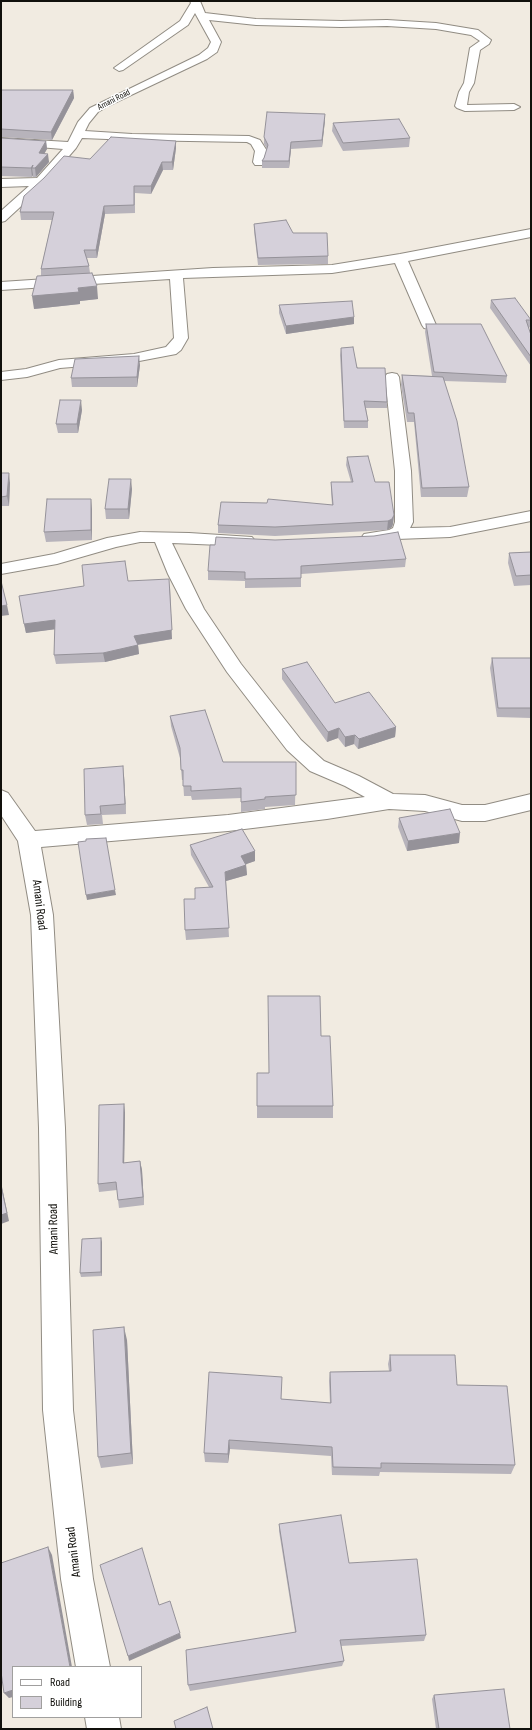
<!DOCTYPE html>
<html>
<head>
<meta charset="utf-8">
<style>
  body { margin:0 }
  #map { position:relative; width:532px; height:1730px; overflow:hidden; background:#f1ebe1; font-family:"Sofia Sans Condensed",sans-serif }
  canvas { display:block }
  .frame { position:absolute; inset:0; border:2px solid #11100c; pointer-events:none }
  .legend { position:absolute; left:12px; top:1666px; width:130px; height:52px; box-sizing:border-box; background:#fff; border:1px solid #a09f9e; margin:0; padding:5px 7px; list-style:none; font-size:12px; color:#11100c }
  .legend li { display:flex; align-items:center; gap:8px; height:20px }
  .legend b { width:20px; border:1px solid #a09f9e }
</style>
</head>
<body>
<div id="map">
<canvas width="532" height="1730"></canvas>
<div class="frame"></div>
<ul class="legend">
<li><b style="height:5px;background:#fff"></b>Road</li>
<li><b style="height:11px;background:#d5d0da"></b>Building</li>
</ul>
</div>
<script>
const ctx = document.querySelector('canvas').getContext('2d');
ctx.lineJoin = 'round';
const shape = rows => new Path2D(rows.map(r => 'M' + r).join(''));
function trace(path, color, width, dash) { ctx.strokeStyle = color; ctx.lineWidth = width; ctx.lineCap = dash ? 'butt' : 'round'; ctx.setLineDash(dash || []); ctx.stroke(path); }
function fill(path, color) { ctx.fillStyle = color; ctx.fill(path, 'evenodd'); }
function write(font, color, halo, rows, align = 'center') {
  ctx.font = font + ' "Sofia Sans Condensed",sans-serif'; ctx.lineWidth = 3; ctx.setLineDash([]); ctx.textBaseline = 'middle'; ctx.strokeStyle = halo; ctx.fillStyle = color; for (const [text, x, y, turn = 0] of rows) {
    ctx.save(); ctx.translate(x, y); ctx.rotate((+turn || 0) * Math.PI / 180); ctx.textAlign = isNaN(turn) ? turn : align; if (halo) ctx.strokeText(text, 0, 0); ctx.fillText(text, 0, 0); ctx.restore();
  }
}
const street = shape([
  [190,1,200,1,205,13,256,19,341,21,387,20,436,23,478,30,491,40,489,44,480,50,474,83,469,92,467,105,514,104,520,107,514,110,465,111,457,108,455,106,459,92,464,83,470,48,480,41,471,35,436,29,387,26,341,27,256,25,209,20,221,42,217,52,207,59,108,106,98,112,89,123,85,131,132,134,249,136,260,140,267,151,263,165,255,165,253,162,255,151,251,144,247,142,132,140,82,138,76,148,44,185,5,221,1,222,1,211,29,186,1,187,1,179,37,178,63,149,1,144,1,138,68,142,78,122,90,108,199,55,208,48,211,42,195,13,188,25,123,70,119,71,114,68,180,21,191,3,190,1],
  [531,229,531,237,408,261,436,325,434,328,429,329,424,328,422,325,395,263,332,273,183,278,188,338,181,350,176,354,134,362,60,368,27,377,1,380,1,372,26,369,59,360,134,354,166,347,174,338,170,279,1,290,1,282,213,268,332,265,400,254,531,229],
  [392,373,397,374,399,377,411,471,413,522,410,528,450,527,531,511,531,521,450,537,397,539,370,543,364,542,361,538,364,534,389,530,393,528,395,522,395,471,385,377,387,374,392,373],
  [140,532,189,533,252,537,255,541,252,545,246,546,172,543,204,609,241,664,301,740,324,761,359,776,393,794,425,795,462,805,485,805,531,794,531,810,485,821,462,821,425,811,389,809,327,819,228,831,41,847,53,915,65,1128,73,1410,93,1579,110,1667,76,1667,61,1579,43,1410,39,1128,31,915,18,841,1,815,1,790,8,793,35,831,228,815,365,797,345,786,310,771,287,750,227,672,186,609,168,574,155,542,140,542,116,547,57,564,1,574,1,564,54,554,107,538,140,532],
  [85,1717,119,1717,121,1729,87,1729,85,1717]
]);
const wall = shape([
  [1,90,73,90,74,98,52,140,1,137],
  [325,120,322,147,291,149,289,168,262,168,262,161,264,158,267,149,264,144,264,137],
  [333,123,410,138,409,147,343,151,332,131],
  [1,138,46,141,47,149,44,154,49,162,36,177,33,177,33,175,32,177,1,176],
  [176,141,176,148,173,170,163,170,151,194,135,193,135,213,105,214,97,258,87,258,89,266,90,273,98,299,80,301,80,304,34,309,41,276,41,269,52,220,21,220,20,212,90,159],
  [254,224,293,233,328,256,328,264,258,265,254,231],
  [491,300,531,320,530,327,529,328,531,335,531,366,490,308],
  [279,305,354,317,354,324,286,334,279,313],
  [426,324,507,376,506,383,444,381,469,487,467,497,421,497,414,422,407,422,401,385,402,375,432,376,425,332],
  [341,348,387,402,387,408,366,408,368,421,368,428,344,428,340,355],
  [140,365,137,387,72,387,71,378],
  [82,410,78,433,58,433,56,424],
  [347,457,375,482,394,515,393,524,392,527,387,530,275,536,218,533,218,525,267,503,332,505,331,491,331,482,351,482,346,465],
  [1,473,10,483,9,506,1,506],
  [132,489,129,519,106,519,105,509],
  [92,509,92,540,46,542,44,532],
  [531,552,531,585,514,586,508,563,509,553],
  [406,559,405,567,301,574,301,587,245,588,245,581,208,580,208,571],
  [128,581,172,639,138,645,139,654,105,662,56,664,54,655,55,629,26,633,19,596],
  [492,658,531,658,531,718,497,717,490,668],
  [282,669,335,703,396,727,395,737,358,749,354,744,345,747,338,738,327,742,282,679],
  [170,716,223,762,296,762,295,805,265,807,265,809,241,812,241,798,192,800,191,796,184,796,183,780,182,780,180,758,171,726],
  [124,776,126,814,102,815,103,824,87,825,85,815],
  [399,818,459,843,407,851,398,827],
  [190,845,255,851,255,861,246,864,247,875,226,881,229,937,186,940,185,930,195,899,209,887,191,855],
  [321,1036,333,1106,333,1118,257,1118,257,1073,269,1073],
  [124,1104,125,1113,124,1163,140,1161,142,1170,144,1205,119,1208,118,1200,117,1190,99,1192,98,1184],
  [102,1242,102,1276,81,1277,80,1273],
  [127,1340,133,1464,101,1468,98,1457],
  [390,1355,457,1385,515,1465,511,1474,380,1472,379,1476,332,1475,331,1456,230,1449,228,1463,205,1462,204,1453,281,1399,330,1403,329,1381,330,1372,389,1371,388,1364],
  [279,1524,349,1563,426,1635,424,1641,341,1646,344,1661,342,1666,190,1691,188,1685,295,1632,279,1531],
  [434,1695,510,1729,436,1729,432,1699]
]);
const shadedWall = shape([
  [73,90,74,98,52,140,51,132],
  [325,114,325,120,322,147,322,140],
  [46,141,47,149,40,161,39,153],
  [176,141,176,148,173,170,172,162],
  [291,142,291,149,289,168,289,161],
  [48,154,49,162,36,177,35,168],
  [162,162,163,170,151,194,151,186],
  [33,165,32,168,33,175,32,177,31,168],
  [104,206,105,214,97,258,96,250],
  [97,286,98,299,80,301,80,304,34,309,32,296,78,288],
  [354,317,354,324,286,334,286,326],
  [139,356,140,365,137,387,137,377],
  [81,400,82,410,78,433,77,424],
  [9,473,10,483,9,506,7,496],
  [131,479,132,489,129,519,128,509],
  [91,499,92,509,92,540,91,530],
  [394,515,393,524,392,527,387,530,388,521],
  [170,588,172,639,135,645,134,636],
  [7,605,9,615,1,616,1,606],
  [55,620,57,629,26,633,24,624],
  [138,645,139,654,105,662,103,653],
  [396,727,395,737,358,749,359,739],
  [339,728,338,738,327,742,328,732],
  [355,735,354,744,345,747,345,737],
  [123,766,124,776,126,814,125,804],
  [460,833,459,843,407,851,408,841],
  [255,851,255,861,241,866,241,856],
  [246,865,247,875,226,881,225,872],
  [115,890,116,895,87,900,86,895],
  [124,1104,125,1113,124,1172,123,1163],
  [140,1161,142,1170,144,1205,143,1197],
  [1,1182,9,1221,1,1224],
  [101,1238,102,1242,102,1276,101,1272],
  [124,1327,127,1340,133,1464,131,1453],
  [229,1440,230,1449,228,1463,228,1454],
  [48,1547,52,1555,72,1667,70,1667],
  [180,1633,181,1638,129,1661,128,1656],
  [13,1690,13,1697,9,1698,4,1693]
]);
const building = shape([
  [1,90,73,90,51,132,1,129,1,90],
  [267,112,325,114,322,140,291,142,289,161,262,161,264,158,268,145,264,137,267,112],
  [399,119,410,138,343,143,333,123,399,119],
  [111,137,176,141,172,162,162,162,151,186,134,186,134,205,104,206,96,250,84,250,89,266,41,269,54,212,20,212,24,196,44,178,64,156,90,159,111,137],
  [1,138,46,141,39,153,48,154,35,168,32,168,33,165,31,168,1,167,1,138],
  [286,220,293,233,327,233,328,256,258,258,254,224,286,220],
  [92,273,97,286,78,288,79,292,32,296,37,276,92,273],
  [515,298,531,320,526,320,531,335,531,357,491,300,515,298],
  [352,301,354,317,286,326,279,305,352,301],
  [426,324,481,324,507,376,434,372,426,324],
  [353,347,357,368,385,368,387,402,364,401,368,421,344,421,341,348,353,347],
  [139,356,137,377,71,378,75,359,139,356],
  [402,375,443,377,457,421,469,487,422,488,414,413,408,413,402,375],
  [60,400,81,400,77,424,56,424,60,400],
  [368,456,375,482,389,482,394,515,392,519,388,521,275,527,218,525,221,502,267,503,268,499,333,505,331,482,353,482,347,457,368,456],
  [1,473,9,473,7,496,1,497,1,473],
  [109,479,131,479,128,509,105,509,109,479],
  [47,499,91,499,91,530,44,532,47,499],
  [398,532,406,559,301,566,301,578,245,579,245,572,208,571,210,545,215,545,216,537,275,540,374,536,398,532],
  [531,552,531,575,516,576,509,553,531,552],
  [125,561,128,581,169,579,172,630,134,636,138,645,103,653,54,655,55,620,24,624,19,596,84,586,82,565,125,561],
  [1,581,7,605,1,606,1,581],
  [492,658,531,658,531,708,498,708,492,658],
  [307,662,335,703,369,692,396,727,359,739,355,735,345,737,339,728,328,732,282,669,307,662],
  [205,710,223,762,296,762,296,795,265,797,265,799,241,802,241,788,191,791,191,786,183,786,183,770,181,770,180,748,170,716,205,710],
  [123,766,125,804,100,806,101,814,85,815,84,769,123,766],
  [450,809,460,833,408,841,399,818,450,809],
  [242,829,255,851,241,856,246,865,225,872,229,928,185,930,184,899,195,899,195,888,213,887,190,845,242,829],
  [106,838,115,890,86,895,78,842,86,841,86,839,106,838],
  [268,996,320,996,321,1036,330,1036,333,1106,257,1106,257,1073,269,1073,268,996],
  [124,1104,123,1163,140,1161,143,1197,118,1200,116,1182,98,1184,99,1105,124,1104],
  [1,1186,7,1213,1,1215,1,1186],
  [101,1238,101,1272,80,1273,82,1239,101,1238],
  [124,1327,131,1453,98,1457,93,1330,124,1327],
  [390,1355,455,1355,457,1385,507,1386,515,1465,381,1463,381,1468,333,1467,332,1447,229,1440,228,1454,204,1453,209,1372,282,1377,281,1399,331,1403,330,1372,391,1371,390,1355],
  [341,1515,349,1563,417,1559,426,1635,340,1640,344,1661,188,1685,186,1650,296,1632,279,1524,341,1515],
  [48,1547,70,1667,13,1667,13,1690,4,1693,1,1672,1,1563,48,1547],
  [142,1548,159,1605,170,1601,180,1633,128,1656,100,1565,142,1548],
  [504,1689,510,1729,439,1729,434,1695,504,1689],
  [207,1707,213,1729,176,1729,174,1721,207,1707]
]);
const farStreetnames = [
  ["Amani Road",114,100,-27]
];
const nearStreetnames = [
  ["Amani Road",39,905,83],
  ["Amani Road",54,1229,-91],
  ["Amani Road",74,1552,-97]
];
trace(street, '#918c83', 2);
fill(street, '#fff');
fill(wall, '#b7b3bb');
fill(shadedWall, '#959299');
fill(building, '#d5d0da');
trace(building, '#959299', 1);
write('9px', '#11100c', '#fff', farStreetnames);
write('13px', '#11100c', '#fff', nearStreetnames);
</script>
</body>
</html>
